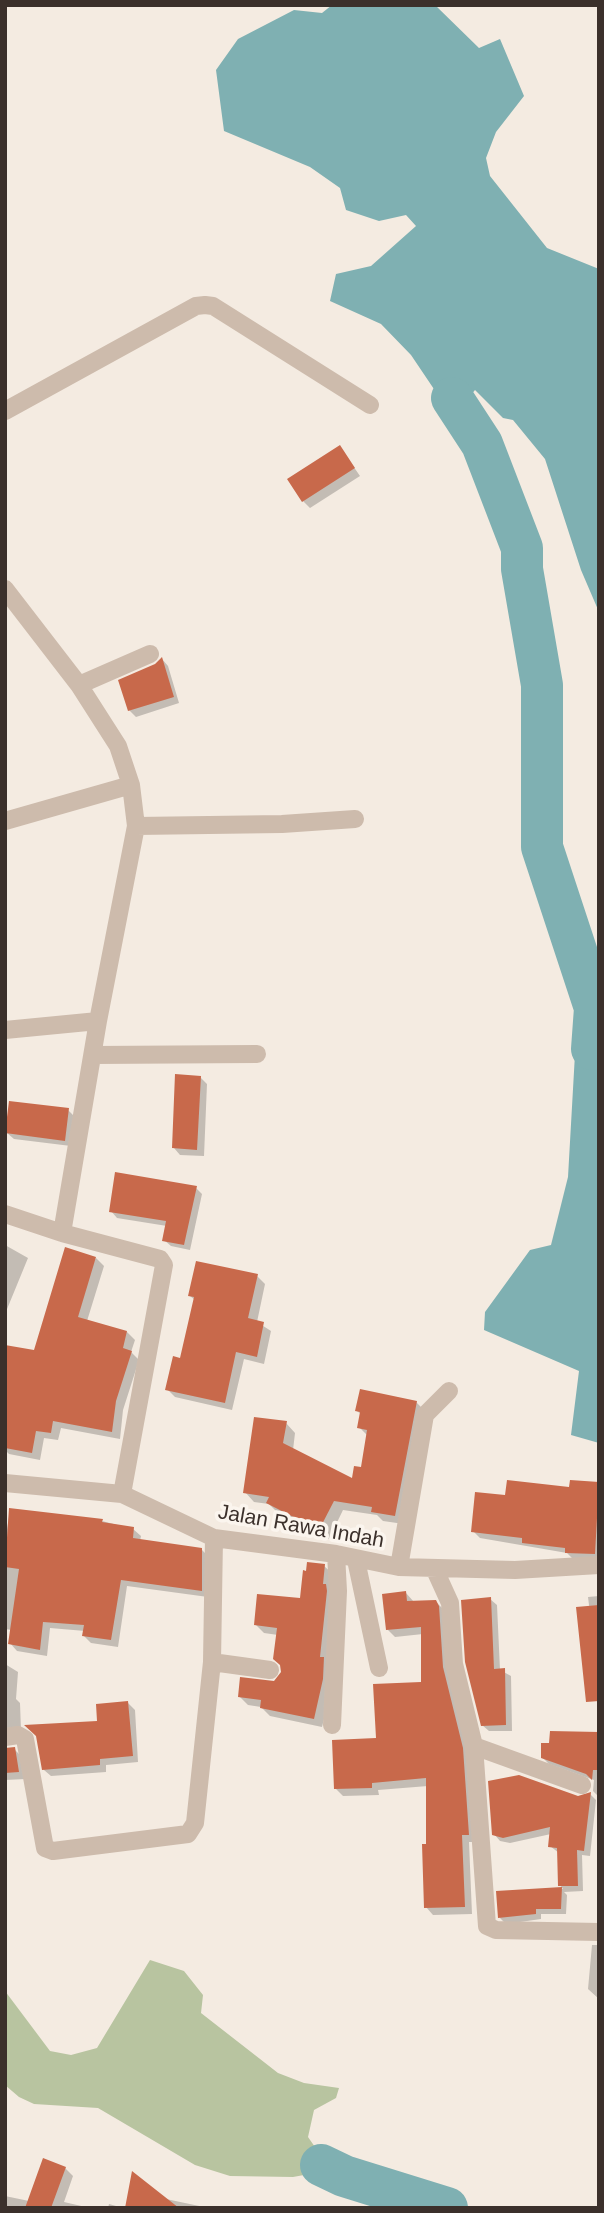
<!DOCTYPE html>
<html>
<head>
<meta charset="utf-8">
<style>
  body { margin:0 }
  #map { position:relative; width:604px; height:2213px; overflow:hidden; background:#f4ebe1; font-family:Helvetica,sans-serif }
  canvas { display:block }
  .frame { position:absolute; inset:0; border:7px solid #3b302b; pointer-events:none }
</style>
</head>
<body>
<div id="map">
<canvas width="604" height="2213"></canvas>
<div class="frame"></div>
</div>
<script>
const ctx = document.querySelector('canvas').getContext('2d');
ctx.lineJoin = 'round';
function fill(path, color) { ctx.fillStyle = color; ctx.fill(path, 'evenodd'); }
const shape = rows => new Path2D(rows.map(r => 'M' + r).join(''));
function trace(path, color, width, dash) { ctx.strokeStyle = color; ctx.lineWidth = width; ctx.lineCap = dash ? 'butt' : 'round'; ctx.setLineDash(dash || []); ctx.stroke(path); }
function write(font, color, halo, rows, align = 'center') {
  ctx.font = font + ' Helvetica,sans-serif'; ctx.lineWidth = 7; ctx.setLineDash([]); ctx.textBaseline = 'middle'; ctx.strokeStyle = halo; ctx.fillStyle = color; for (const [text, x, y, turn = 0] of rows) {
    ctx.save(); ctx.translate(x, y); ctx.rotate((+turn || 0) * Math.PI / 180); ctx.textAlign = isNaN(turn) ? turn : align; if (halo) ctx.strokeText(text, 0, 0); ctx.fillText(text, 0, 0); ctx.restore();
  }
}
const green = shape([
  [150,1960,184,1971,203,1995,201,2013,278,2073,304,2083,339,2088,336,2098,314,2110,308,2137,324,2160,315,2173,293,2177,230,2176,195,2165,98,2108,34,2104,19,2097,5,2085,5,1991,50,2051,71,2055,97,2048]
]);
const water = shape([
  [332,5,435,5,479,48,500,39,524,96,496,132,486,158,490,176,547,248,599,269,599,612,581,570,545,459,513,420,503,418,475,390,467,400,493,430,477,453,411,355,381,324,330,301,336,274,371,266,416,226,406,215,379,221,346,210,340,188,310,167,224,131,216,70,238,39,294,10,322,13],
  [599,988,599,1443,571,1435,579,1371,484,1330,485,1312,530,1250,551,1245,568,1177,578,1001]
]);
const shadow = shape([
  [340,447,360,476,310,508,303,501],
  [162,659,168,666,179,703,136,717,129,710],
  [200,1077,207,1084,204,1156,180,1155,174,1148],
  [68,1110,75,1117,71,1146,14,1139,7,1133],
  [196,1188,202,1194,190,1250,171,1246,164,1240,167,1226,117,1218,111,1211],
  [5,1245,28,1258,5,1314],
  [96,1258,104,1266,87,1321,127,1332,135,1340,131,1352,139,1360,123,1410,120,1439,61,1428,58,1440,44,1438,40,1460,9,1454,5,1450,5,1346,87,1363,50,1337],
  [257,1276,265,1284,257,1322,271,1331,264,1364,244,1359,232,1410,175,1397,167,1389,182,1360,195,1300,190,1296],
  [416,1402,426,1412,404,1524,383,1521,377,1515,343,1510,329,1539,278,1513,269,1504,254,1502,245,1492,286,1423,295,1433,293,1450,353,1480,362,1469,368,1436,359,1427,362,1415,357,1411],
  [599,1484,599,1560,573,1559,567,1553,480,1538,473,1531,506,1497],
  [10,1510,102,1521,133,1529,141,1536,140,1541,202,1550,209,1557,208,1597,127,1586,118,1647,91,1643,84,1636,85,1631,50,1628,47,1656,17,1651,10,1643,12,1630,5,1629,5,1542],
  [324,1566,333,1574,329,1699,322,1727,270,1716,261,1707,248,1705,239,1696,274,1683,283,1673,278,1635,264,1633,256,1625,301,1600],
  [406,1593,414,1602,436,1602,444,1610,470,1757,476,1842,469,1842,472,1914,433,1915,426,1907,428,1786,378,1790,379,1795,343,1796,335,1788,423,1683,423,1634,395,1637,387,1629],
  [599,1596,599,1685,588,1597],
  [490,1599,497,1605,500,1670,511,1676,512,1731,489,1731,482,1725],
  [5,1664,18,1672,16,1699,20,1703,21,1731,5,1736],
  [128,1703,135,1710,138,1762,106,1765,106,1772,51,1776,44,1770,38,1736,99,1723],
  [599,1734,599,1797,593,1791,594,1780,549,1764,542,1757,551,1745],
  [5,1749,14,1749,22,1757,26,1779,5,1780],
  [590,1794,596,1800,590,1856,582,1855,583,1891,564,1892,567,1895,566,1914,541,1914,541,1919,506,1924,500,1918,498,1893,563,1889,560,1885,559,1853,550,1846,551,1834,510,1843,500,1841,494,1834],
  [592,1945,599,1945,599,1999,588,1989],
  [65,2168,73,2176,64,2202,90,2208,5,2208,5,2196,29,2201],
  [166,2199,204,2207,205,2208,127,2208],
  [109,2204,123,2208,108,2208]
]);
const river = shape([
  [452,398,482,444,522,548,522,569,542,685,542,847,595,1008,592,1049],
  [321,2165,344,2176,447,2208]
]);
const building = shape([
  [340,445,355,468,302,502,287,479],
  [162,657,174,697,128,711,118,680,155,664],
  [175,1074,201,1076,197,1150,172,1148],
  [9,1101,69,1108,65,1141,5,1133],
  [115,1172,197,1186,184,1245,162,1241,166,1221,109,1212],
  [65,1247,96,1257,78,1317,127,1331,123,1348,132,1351,116,1401,112,1432,53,1421,51,1433,36,1431,32,1453,5,1448,5,1345,34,1350],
  [196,1261,258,1274,248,1318,264,1322,257,1357,236,1352,225,1403,165,1390,173,1356,180,1358,194,1297,188,1296],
  [360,1389,417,1401,395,1516,371,1512,372,1507,334,1501,319,1530,266,1503,269,1497,243,1493,254,1417,287,1421,283,1443,352,1478,354,1466,361,1467,367,1430,357,1428,360,1412,355,1411],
  [507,1480,569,1487,570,1480,599,1482,595,1554,565,1553,565,1548,522,1543,522,1538,471,1532,475,1492,505,1495],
  [9,1508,103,1519,102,1522,134,1527,133,1538,202,1548,202,1591,121,1580,111,1640,82,1636,84,1625,43,1622,40,1650,8,1644,19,1569,5,1567],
  [307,1562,325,1564,323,1584,326,1584,327,1591,320,1657,324,1657,323,1679,314,1719,260,1708,261,1700,238,1697,240,1677,274,1681,281,1672,280,1665,273,1659,277,1628,254,1625,257,1594,300,1598,303,1570,306,1571],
  [406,1591,407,1601,436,1600,439,1606,443,1667,463,1748,469,1835,462,1835,465,1907,424,1908,422,1844,426,1844,426,1778,372,1783,372,1788,334,1789,332,1740,376,1738,373,1684,421,1682,421,1627,386,1630,382,1594],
  [491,1597,494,1669,505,1668,506,1725,481,1726,465,1662,461,1600],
  [599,1605,599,1701,586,1702,576,1607],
  [128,1701,133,1756,100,1759,100,1765,42,1770,36,1736,24,1725,97,1721,96,1704],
  [550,1731,599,1732,599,1770,593,1770,592,1780,586,1774,541,1758,541,1743,549,1743],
  [15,1747,19,1772,5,1773,5,1748],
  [519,1775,578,1796,591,1792,584,1851,577,1850,578,1886,558,1886,557,1848,548,1847,550,1827,503,1838,492,1835,488,1781],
  [562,1887,561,1909,536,1909,536,1914,498,1918,496,1891],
  [43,2158,66,2167,51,2208,25,2208],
  [132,2171,179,2208,125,2208]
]);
const minor = shape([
  [5,411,196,306,205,305,213,306,370,405],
  [5,589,79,685,118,746,131,785],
  [79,685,150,654],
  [5,821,131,785,136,826,98,1021,5,1030],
  [136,826,282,824,355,819],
  [93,1055,257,1054],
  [5,1214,62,1233,98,1021],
  [62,1233,160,1259,164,1265,122,1494],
  [5,1483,122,1494,214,1538,336,1554,399,1567,515,1570,599,1565],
  [356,1560,379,1668],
  [399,1567,425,1415,449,1391],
  [435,1570,450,1603,454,1664,474,1746,487,1926,496,1930,599,1932],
  [212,1662,270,1670],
  [332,1725,338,1591,336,1554],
  [5,1737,18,1735,25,1739,45,1848,53,1851,188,1834,195,1823,212,1662,214,1538],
  [474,1746,582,1785]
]);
const streetNames = [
  ["Jalan Rawa Indah",301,1527,10]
];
fill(green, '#b8c4a0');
fill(water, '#7fb0b2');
fill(shadow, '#0003');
trace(river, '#7fb0b2', 42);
fill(building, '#c8694b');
trace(minor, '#cdbbac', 18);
write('21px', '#3b302b', '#fbf5ee', streetNames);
</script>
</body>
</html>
